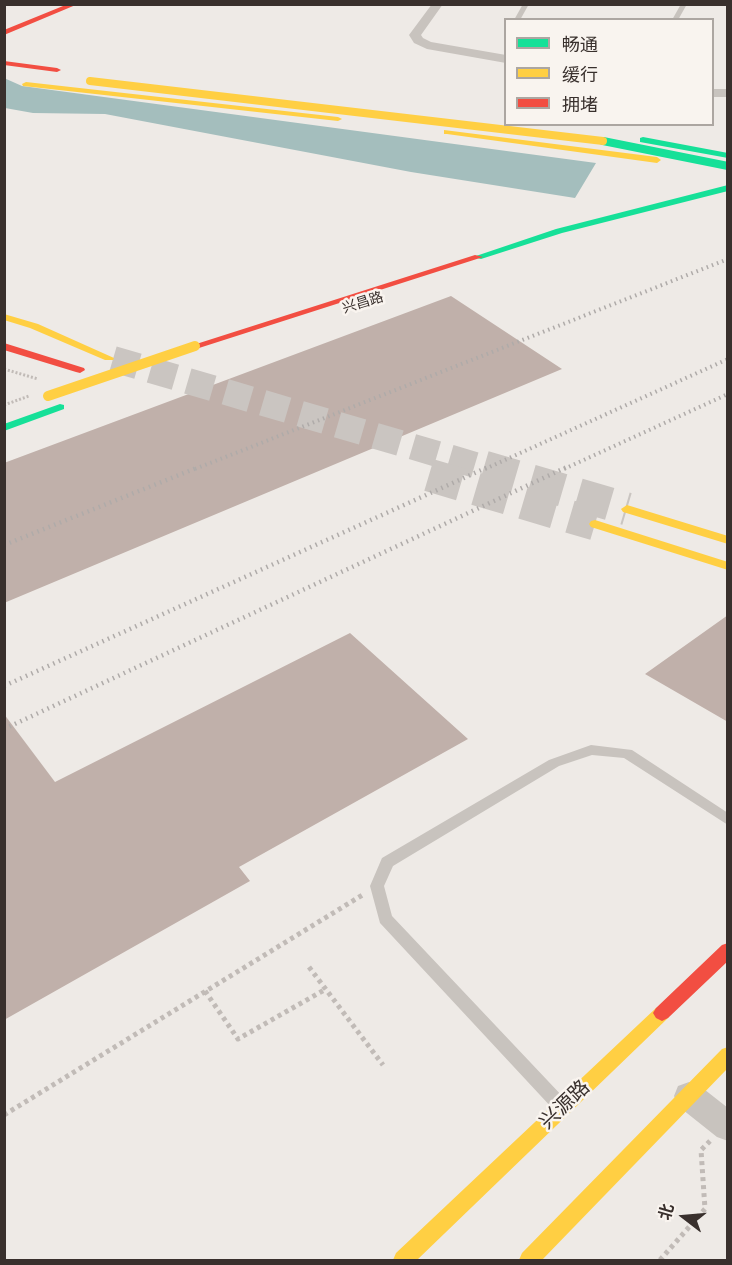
<!DOCTYPE html>
<html>
<head>
<meta charset="utf-8">
<style>
  body { margin:0 }
  #map { position:relative; width:732px; height:1265px; overflow:hidden; background:#eeeae6; font-family:Karla,"Noto Sans SC",sans-serif }
  canvas { display:block }
  .frame { position:absolute; inset:0; border:6px solid #39302d; pointer-events:none }
  .legend { position:absolute; left:504px; top:18px; width:210px; height:108px; box-sizing:border-box; background:#f9f4ef; border:2px solid #aca6a1; margin:0; padding:8px 10px; list-style:none; font-size:18px; color:#39302d }
  .legend li { display:flex; align-items:center; gap:12px; height:30px }
  .legend b { width:30px; border:2px solid #aca6a1 }
  .north { position:absolute; left:654px; top:1187px; width:60px; height:60px; -webkit-text-stroke:4px #f9f4ef; paint-order:stroke; rotate:286deg; font-size:16px; font-weight:700; line-height:24px; text-align:center; color:#39302d }
  .north::after { content:''; display:block; margin:auto; width:21px; height:27px; background:#39302d; clip-path:polygon(50% 0,100% 100%,50% 72%,0 100%) }
</style>
</head>
<body>
<div id="map">
<canvas width="732" height="1265"></canvas>
<div class="frame"></div>
<ul class="legend">
<li><b style="height:8px;background:#16e098"></b>畅通</li>
<li><b style="height:8px;background:#ffcf43"></b>缓行</li>
<li><b style="height:8px;background:#f24e42"></b>拥堵</li>
</ul>
<div class="north">北</div>
</div>
<script>
const ctx = document.querySelector('canvas').getContext('2d');
ctx.lineJoin = 'round';
function fill(path, color) { ctx.fillStyle = color; ctx.fill(path, 'evenodd'); }
const shape = rows => new Path2D(rows.map(r => 'M' + r).join(''));
function trace(path, color, width, dash) { ctx.strokeStyle = color; ctx.lineWidth = width; ctx.lineCap = dash ? 'butt' : 'round'; ctx.setLineDash(dash || []); ctx.stroke(path); }
function write(font, color, halo, rows, align = 'center') {
  ctx.font = font + ' Karla,"Noto Sans SC",sans-serif'; ctx.lineWidth = 5; ctx.setLineDash([]); ctx.textBaseline = 'middle'; ctx.strokeStyle = halo; ctx.fillStyle = color; for (const [text, x, y, turn = 0] of rows) {
    ctx.save(); ctx.translate(x, y); ctx.rotate((+turn || 0) * Math.PI / 180); ctx.textAlign = isNaN(turn) ? turn : align; if (halo) ctx.strokeText(text, 0, 0); ctx.fillText(text, 0, 0); ctx.restore();
  }
}
const water = shape([
  [4,78,22,86,596,163,575,198,411,172,105,114,33,113,5,108]
]);
const building = shape([
  [451,296,562,369,4,603,4,463],
  [728,615,728,722,645,674],
  [350,633,468,739,239,867,250,881,4,1020,4,714,55,782]
]);
const primaryTunnelFar1 = shape([
  [113,359,489,469]
]);
const primaryTunnel = shape([
  [484,467,627,509],
  [429,475,595,524]
]);
const pathFar1 = shape([
  [4,369,38,379],
  [4,405,29,396]
]);
const path = shape([
  [309,967,383,1065],
  [205,991,238,1039,326,989],
  [4,1115,364,894],
  [660,1260,705,1209,701,1150,710,1141]
]);
const lane = shape([
  [523,4,529,4,520,20,514,20,523,4],
  [681,4,687,4,678,20,672,20,681,4],
  [591,745,632,750,728,813,728,825,624,758,592,755,559,766,393,866,384,886,392,916,565,1099,567,1104,565,1109,559,1111,553,1109,380,923,370,886,382,858,549,760,591,745]
]);
const street = shape([
  [432,4,443,4,421,35,423,38,431,42,506,55,506,63,427,49,414,43,409,35,432,4],
  [712,89,728,89,728,97,712,97,712,89],
  [689,1082,700,1086,728,1108,728,1141,717,1137,678,1106,674,1096,678,1086,689,1082]
]);
const fast = shape([
  [643,137,728,153,728,158,640,142,640,138,643,137],
  [728,185,728,191,562,233,481,259,473,257,556,229,728,185],
  [60,404,64,405,64,409,4,431,4,424,60,404]
]);
const slow = shape([
  [26,82,338,117,342,119,338,121,23,86,22,84,26,82],
  [444,130,657,157,661,160,657,163,447,134,444,134,444,130],
  [4,314,38,324,114,358,113,360,105,360,30,328,4,320,4,314],
  [627,505,728,536,728,544,623,512,621,509,627,505],
  [595,520,728,562,728,570,591,527,589,524,591,521,595,520],
  [662,1005,668,1008,671,1013,668,1018,417,1260,393,1260,396,1253,656,1008,662,1005],
  [728,1047,728,1068,542,1260,519,1260,522,1253,722,1049,728,1047]
]);
const jam = shape([
  [68,4,78,4,4,35,4,30,68,4],
  [4,61,57,68,61,70,57,72,4,65,4,61],
  [475,255,483,257,199,348,191,348,190,346,475,255],
  [4,343,84,368,85,370,80,373,76,372,4,350,4,343],
  [728,943,728,961,668,1018,662,1021,656,1018,653,1013,656,1008,722,945,728,943]
]);
const railFar1 = shape([
  [195,469,728,259],
  [485,469,728,359],
  [564,469,728,394]
]);
const rail = shape([
  [4,545,199,467],
  [4,686,488,467],
  [4,729,567,467]
]);
const fastBridge = shape([
  [603,141,728,166]
]);
const slowBridgeFar1 = shape([
  [90,81,603,141]
]);
const slowBridge = shape([
  [48,396,195,346]
]);
const farStreetnames = [
  ["兴昌路",363,303,-17]
];
const nearStreetnames = [
  ["兴源路",565,1105,-44]
];
fill(water, '#a4bebd');
fill(building, '#c0b0aa');
trace(primaryTunnelFar1, '#cac5c1', 26, [26, 13]);
trace(primaryTunnel, '#cac5c1', 33, [33, 16]);
trace(pathFar1, '#c1bbb7', 3, [2, 2]);
trace(path, '#c1bbb7', 5, [4, 4]);
fill(lane, '#c8c3be');
fill(street, '#c8c3be');
fill(fast, '#16e098');
fill(slow, '#ffcf43');
fill(jam, '#f24e42');
trace(railFar1, '#afaba9', 4, [1.5, 4]);
trace(rail, '#afaba9', 4.5, [1.5, 4.5]);
trace(fastBridge, '#16e098', 8);
trace(slowBridgeFar1, '#ffcf43', 8);
trace(slowBridge, '#ffcf43', 10);
write('14px', '#39302d', '#f9f4ef', farStreetnames);
write('20px', '#39302d', '#f9f4ef', nearStreetnames);
</script>
</body>
</html>
